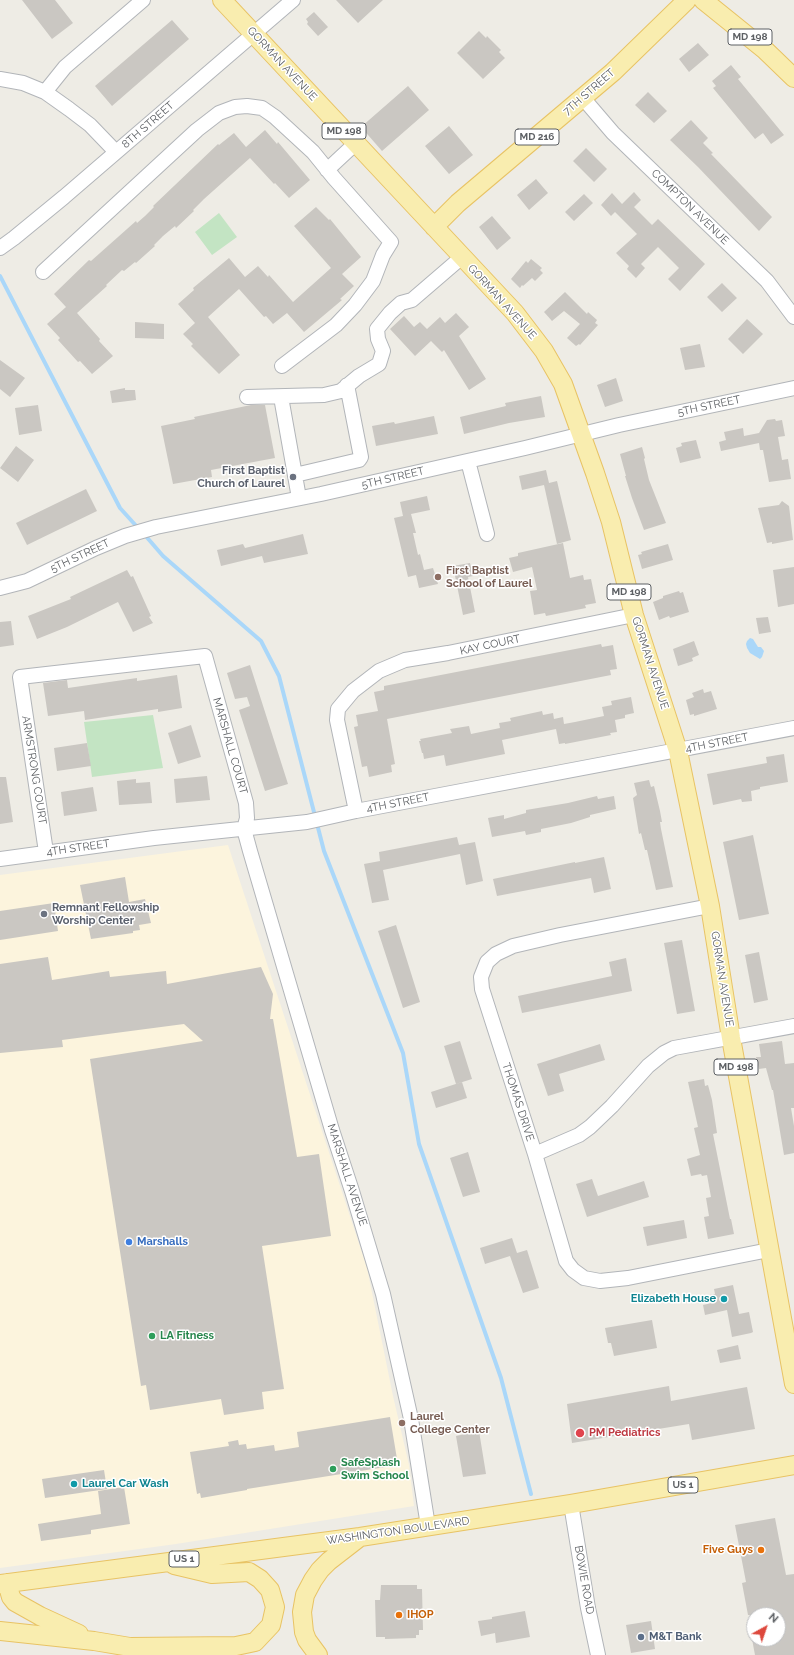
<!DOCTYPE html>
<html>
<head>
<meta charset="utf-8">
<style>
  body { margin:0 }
  #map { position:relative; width:794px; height:1655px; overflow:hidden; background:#eeece5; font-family:Raleway,sans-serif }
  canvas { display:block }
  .north { position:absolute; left:746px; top:1607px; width:40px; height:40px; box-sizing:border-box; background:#fff; border:1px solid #bebfc1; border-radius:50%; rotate:40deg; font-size:11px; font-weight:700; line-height:16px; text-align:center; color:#5d6064 }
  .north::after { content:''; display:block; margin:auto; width:14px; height:18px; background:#dd483c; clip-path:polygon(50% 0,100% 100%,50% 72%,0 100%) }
</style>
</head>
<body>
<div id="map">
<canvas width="794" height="1655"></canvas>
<div class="north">N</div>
</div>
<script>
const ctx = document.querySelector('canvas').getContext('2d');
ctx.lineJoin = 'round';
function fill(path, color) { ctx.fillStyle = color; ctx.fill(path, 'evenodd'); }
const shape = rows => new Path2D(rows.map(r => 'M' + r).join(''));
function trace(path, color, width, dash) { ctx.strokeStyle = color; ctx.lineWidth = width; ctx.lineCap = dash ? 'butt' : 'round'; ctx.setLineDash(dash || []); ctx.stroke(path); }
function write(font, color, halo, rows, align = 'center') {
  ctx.font = font + ' Raleway,sans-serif'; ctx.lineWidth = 3; ctx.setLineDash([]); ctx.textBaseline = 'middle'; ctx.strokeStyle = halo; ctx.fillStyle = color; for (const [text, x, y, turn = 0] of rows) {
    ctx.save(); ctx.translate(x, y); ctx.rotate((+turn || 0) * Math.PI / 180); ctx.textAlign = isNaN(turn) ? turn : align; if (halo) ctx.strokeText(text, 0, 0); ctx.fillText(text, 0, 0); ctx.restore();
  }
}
const commercial = shape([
  [228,845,367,1268,393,1396,409,1465,414,1506,176,1544,0,1568,0,875]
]);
const green = shape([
  [219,213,237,237,212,255,195,232],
  [153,715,163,768,92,777,84,722]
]);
const water = shape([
  [750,638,753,639,758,647,761,647,764,651,762,657,760,659,750,653,747,648,746,644,747,641]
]);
const stream = shape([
  [0,276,120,508,139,529],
  [144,534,163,556,261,641,279,676,324,851,403,1053,419,1144,501,1378,531,1494]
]);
const building = shape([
  [22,0,55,0,73,23,52,39],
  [336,0,383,0,358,23],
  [314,12,328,27,318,36,307,24,308,22,306,19],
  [172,20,189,39,112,106,95,86],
  [479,31,486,38,487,36,501,50,499,52,505,58,483,79,457,53],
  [698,43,709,55,689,72,679,59],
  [731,65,741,77,738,79,784,135,771,144,763,133,755,139,713,88,716,86,712,81],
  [408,86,429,110,382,151,361,127],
  [648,92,667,111,654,123,635,105],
  [691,120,708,138,703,143,713,153,711,154,772,217,759,231,698,167,670,140],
  [449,126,473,155,449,174,425,146],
  [265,130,277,144,278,142,310,180,289,198,275,183,274,184,250,158,204,199,193,210,194,211,176,228,175,226,163,236,154,245,155,246,136,263,135,262,124,271,122,270,106,285,107,286,77,313,100,339,99,341,113,356,92,374,80,361,78,362,58,340,60,338,47,324,66,307,54,294,89,260,91,261,136,221,137,223,145,216,154,207,153,206,218,144,219,145,234,133,246,147],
  [586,148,607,169,594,182,573,161],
  [536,179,548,193,529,210,517,195],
  [634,192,641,200,634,207,652,225,658,219,705,264,680,291,668,279,679,268,658,247,641,264,645,268,636,278,627,269,629,266,616,253,637,234,615,212,611,216,601,205,612,193,622,204],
  [584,194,593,203,574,221,565,212],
  [316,207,329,220,330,219,361,257,342,274,354,286,340,299,342,300,304,332,287,313,273,324,266,316,264,317,239,289,208,317,240,355,219,374,191,346,193,344,183,334,195,323,178,304,194,290,193,288,229,258,245,277,258,266,268,277,269,275,293,302,331,268,294,226],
  [492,216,511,238,497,250,479,227],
  [531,259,542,268,540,270,543,273,535,281,532,278,523,286,522,285,520,288,511,279,526,261,528,263],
  [722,283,737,298,722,312,707,297],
  [565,292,587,314,588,312,597,320,595,323,598,325,580,345,579,344,576,346,567,338,580,324,564,311,552,321,544,312],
  [456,313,469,327,459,336,486,379,469,390,444,350,442,352,431,341,415,356,390,329,404,316,414,327,420,322,427,329,440,317,445,323],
  [747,319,763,334,743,354,728,339],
  [135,322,164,324,164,339,135,338],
  [700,344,705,367,685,370,680,348],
  [0,360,25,378,10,397,0,389],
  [616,378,623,401,605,407,597,385],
  [125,388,125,390,135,390,136,400,112,403,110,391],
  [541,396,545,417,509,423,464,434,460,417,506,406,505,403],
  [38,405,42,431,19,435,15,408],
  [251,405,265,405,275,458,211,470,212,477,173,484,161,426,195,419,194,417],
  [434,416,438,434,376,446,372,426,394,422,395,424],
  [775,419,776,421,782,420,785,436,778,437,782,460,788,459,791,479,769,482,763,450,760,450,759,443,721,451,719,442,726,440,724,432,743,428,744,436,759,433,767,420],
  [696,440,701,458,680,463,676,448,682,446,681,443],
  [16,446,34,460,18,482,0,468],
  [642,447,645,458,644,459,649,480,666,523,644,530,632,498,625,476,626,476,620,454],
  [546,470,549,483,557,481,571,540,557,544,544,485,522,490,519,476],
  [86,489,97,511,27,545,16,523],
  [427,496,430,510,411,514,416,533,413,533,418,555,420,554,424,570,433,568,438,584,419,588,416,575,408,577,394,518,403,516,400,502],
  [782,501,789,506,793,540,772,544,772,542,767,543,758,508,779,505],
  [303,534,308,554,264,563,262,556,221,566,217,550,243,544,245,548],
  [563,543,570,578,583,575,584,580,591,579,596,603,585,605,586,608,546,616,545,613,534,615,530,591,537,590,532,567,513,572,509,558,518,556,518,553],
  [668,544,673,560,642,569,638,555,642,554,641,552],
  [470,563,473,576,468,577,475,612,463,615,453,566],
  [794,567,794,604,778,607,773,570],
  [127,570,131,577,133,576,151,616,149,617,153,623,133,632,118,602,67,627,37,639,28,616,71,599,70,597],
  [679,591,680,593,683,592,689,612,670,618,669,616,659,620,653,602,663,598,663,596],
  [768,617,771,632,759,634,756,618],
  [11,621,14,645,0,647,0,622],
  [694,641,699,655,692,658,693,661,678,666,673,649],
  [601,644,602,647,613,645,617,669,610,670,611,675,387,719,395,764,391,765,392,772,369,777,367,766,362,767,354,727,358,726,356,715,378,711,374,692,384,690,384,686],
  [250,665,288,784,265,791,239,710,250,706,247,697,235,699,227,673],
  [177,675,182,708,158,712,158,709,85,720,84,711,48,716,43,683,67,680,68,688,137,678,137,681],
  [703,689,704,693,711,691,717,709,694,716,694,714,690,715,686,700,694,697,692,693],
  [631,697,634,713,625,715,625,718,615,720,617,732,610,733,611,735,565,744,565,743,559,744,556,729,502,740,505,754,446,766,444,755,424,759,423,753,422,753,419,741,421,741,420,739,452,733,450,729,469,726,471,734,500,728,499,723,511,721,510,718,542,711,543,715,553,713,554,719,563,717,564,724,575,722,604,716,602,707,612,705,611,701],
  [191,725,201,757,178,764,168,733],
  [87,743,91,766,57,771,54,748],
  [784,754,788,782,760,787,760,789,751,791,752,801,742,802,741,799,713,805,707,774,767,763,766,757],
  [207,776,210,800,176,803,174,779],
  [0,777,6,777,13,822,0,824],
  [136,779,136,783,150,782,152,803,119,805,117,781],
  [649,780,651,787,654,786,660,811,662,822,660,822,661,829,673,887,656,890,647,850,645,850,641,833,639,834,633,798,637,795,634,783],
  [93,787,97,811,64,816,61,792],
  [597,796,598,799,614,796,616,809,590,815,590,817,571,823,541,829,541,832,526,835,525,831,492,837,488,818,504,815,504,819,526,813,526,810,568,803],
  [753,835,769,914,739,920,723,842],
  [457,837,459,845,475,842,483,881,466,885,460,854,383,870,389,900,372,903,364,864,380,861,379,852],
  [604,857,611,889,594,893,591,878,497,896,493,879,575,862,575,863],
  [125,877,129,902,145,899,151,923,139,925,140,930,133,931,133,933,91,939,80,885],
  [54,903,58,931,0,940,0,911],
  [396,925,420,1002,403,1008,378,931],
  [682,940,695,1011,677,1014,664,943],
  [759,952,768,1000,754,1003,745,955],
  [48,957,52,980,109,971,110,977,166,971,167,984,261,967,273,994,270,1019,273,1019,297,1157,319,1154,331,1236,262,1246,284,1389,262,1392,264,1409,224,1415,221,1399,150,1410,146,1385,141,1386,90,1059,203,1041,184,1024,62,1040,63,1047,0,1053,0,964],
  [626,958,632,991,522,1013,518,996,612,976,609,962],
  [460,1041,472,1079,456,1084,444,1046],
  [782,1041,785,1064,794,1063,794,1108,791,1108,794,1126,794,1153,784,1155,773,1090,772,1090,766,1068,759,1069,756,1057,761,1057,759,1044],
  [600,1044,605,1060,559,1074,564,1091,548,1096,537,1064],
  [704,1079,705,1086,708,1085,712,1100,717,1133,713,1134,730,1219,731,1219,734,1234,708,1239,704,1217,709,1216,706,1198,711,1197,707,1175,702,1176,701,1174,691,1176,687,1159,700,1155,694,1128,698,1127,688,1082],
  [462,1082,467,1098,436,1108,431,1092],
  [468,1152,480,1192,463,1197,450,1158],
  [592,1179,598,1196,644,1181,649,1197,587,1217,576,1184],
  [684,1220,687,1238,647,1246,643,1227],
  [512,1238,517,1253,527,1250,539,1288,523,1293,510,1256,485,1264,480,1248],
  [733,1285,739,1314,749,1312,753,1332,751,1333,732,1337,727,1310,705,1315,703,1305,712,1303,710,1295,715,1294,714,1289],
  [652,1320,657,1348,614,1356,611,1343,608,1343,605,1328],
  [738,1345,741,1359,720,1363,717,1350],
  [669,1386,671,1401,747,1387,755,1429,692,1440,689,1424,572,1443,567,1404],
  [390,1417,398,1465,247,1489,247,1490,201,1498,200,1493,197,1494,190,1452,229,1446,228,1442,238,1440,239,1445,246,1444,247,1449,274,1445,275,1451,299,1447,297,1432],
  [479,1431,486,1474,463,1477,456,1436],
  [104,1470,107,1489,45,1498,42,1479],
  [124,1487,130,1524,91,1530,91,1534,41,1541,38,1524,101,1514,98,1491],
  [775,1518,786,1575,794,1574,794,1655,755,1655,752,1639,778,1639,778,1615,748,1615,742,1583,746,1582,735,1525],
  [381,1585,417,1585,417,1589,422,1589,423,1630,419,1630,419,1635,416,1635,416,1638,385,1639,385,1637,376,1637,375,1600,380,1600],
  [525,1611,530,1637,496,1643,495,1633,481,1636,478,1621,492,1619,492,1617],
  [651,1621,655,1649,631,1653,626,1625]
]);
const minor = shape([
  [0,79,23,83,45,92,69,109,90,125,116,152],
  [45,92,65,67,143,0],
  [583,98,613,133,767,281,794,317],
  [327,170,356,143],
  [0,248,14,238,64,197,293,0],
  [43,272,197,130,219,113,235,107,247,106,262,108,275,117,313,152,334,178,391,242,383,255,373,281,355,305,336,325,282,366],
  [247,397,324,395,341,391,359,376,379,364,383,351,378,339,377,329,390,313,401,303,412,300,462,257],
  [281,397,299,498],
  [468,461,487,534],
  [295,475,359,460,361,457,347,385],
  [0,588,27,581,96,548,125,536,156,527,321,494,525,448,619,425,794,388],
  [356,811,337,720,338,709,353,691,379,671,405,660,448,653,634,615],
  [46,852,20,677,205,656,246,803,247,818,244,829,250,851,332,1130,352,1191,383,1294,411,1419,428,1526],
  [0,859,154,838,307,822,356,811,794,728],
  [710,906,560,935,513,946,496,954,487,962,481,977,482,989,535,1154,566,1261,573,1270,584,1278,600,1281,628,1278,769,1250],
  [535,1154,579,1135,590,1127,612,1106,648,1066,664,1053,674,1048,794,1026],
  [571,1504,588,1608,598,1655]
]);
const major = shape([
  [222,0,515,313,544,351,563,384,595,473,611,522,634,615,678,751,710,906,731,1038,794,1384],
  [703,0,765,50,794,78],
  [434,227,458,203,613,72,687,0],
  [7,1583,11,1597,15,1602,40,1616,79,1634],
  [0,1584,360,1537,571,1504,794,1465],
  [0,1631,94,1641,142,1649],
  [130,1647,236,1646,255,1642,271,1625,275,1607,270,1590,260,1579,249,1572,212,1574,174,1565],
  [318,1655,307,1640,304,1632,302,1612,305,1595,313,1580,320,1570,329,1561,360,1537]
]);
const markers = [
  [293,477,4,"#6b7280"],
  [438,577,4,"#8d6e63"],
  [44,914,4,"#6b7280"],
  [129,1242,4,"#3f7fe0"],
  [724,1299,4,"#0f9aa8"],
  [152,1336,4,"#2e9e5b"],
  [402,1423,4,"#8d6e63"],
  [580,1433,5,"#e0444e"],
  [333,1469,4,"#2e9e5b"],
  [74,1484,4,"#0f9aa8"],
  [761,1550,4,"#e8710a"],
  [399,1615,4,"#e8710a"],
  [641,1637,4,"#5c6f8a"]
];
const shields = [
  [750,37,44],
  [344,131,44],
  [537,137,44],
  [629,592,44],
  [736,1067,44],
  [683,1485,30],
  [184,1559,30]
];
const shieldNames = [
  ["MD 198",750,37],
  ["MD 198",344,131],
  ["MD 216",537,137],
  ["MD 198",629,592],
  ["MD 198",736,1067],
  ["US 1",683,1485],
  ["US 1",184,1559]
];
const streetNames = [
  ["GORMAN AVENUE",282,64,47],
  ["7TH STREET",589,92,-41],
  ["8TH STREET",148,125,-41],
  ["COMPTON AVENUE",690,207,44],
  ["GORMAN AVENUE",502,302,48],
  ["5TH STREET",709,406,-12],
  ["5TH STREET",393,478,-13],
  ["5TH STREET",80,556,-25],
  ["KAY COURT",490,645,-12],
  ["GORMAN AVENUE",650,663,72],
  ["4TH STREET",717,743,-11],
  ["MARSHALL COURT",230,746,74],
  ["ARMSTRONG COURT",34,770,81],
  ["4TH STREET",398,803,-11],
  ["4TH STREET",78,848,-8],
  ["GORMAN AVENUE",722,979,81],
  ["THOMAS DRIVE",518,1102,72],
  ["MARSHALL AVENUE",347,1175,72],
  ["WASHINGTON BOULEVARD",398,1531,-8],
  ["BOWIE ROAD",584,1580,80]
];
const worshipNames = [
  ["First Baptist",285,471],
  ["Church of Laurel",285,484],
  ["Remnant Fellowship",52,908,"left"],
  ["Worship Center",52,921,"left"]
];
const educationNames = [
  ["First Baptist",446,571],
  ["School of Laurel",446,584],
  ["Laurel",410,1417],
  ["College Center",410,1430]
];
const shopNames = [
  ["Marshalls",137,1242]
];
const cultureNames = [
  ["Elizabeth House",716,1299],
  ["Laurel Car Wash",82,1484,"left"]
];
const leisureNames = [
  ["LA Fitness",160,1336],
  ["SafeSplash",341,1463],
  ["Swim School",341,1476]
];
const healthNames = [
  ["PM Pediatrics",589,1433]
];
const foodNames = [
  ["Five Guys",753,1550],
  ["IHOP",407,1615,"left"]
];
const serviceNames = [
  ["M&T Bank",649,1637]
];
fill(commercial, '#fcf4dd');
fill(green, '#c3e4c3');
fill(water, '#aad7f9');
trace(stream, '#aad7f9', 4);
fill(building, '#cac7c2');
trace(minor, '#b2b5b9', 16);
trace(major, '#e8c364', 20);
trace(minor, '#fff', 14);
trace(major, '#f9edaf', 18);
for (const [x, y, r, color] of markers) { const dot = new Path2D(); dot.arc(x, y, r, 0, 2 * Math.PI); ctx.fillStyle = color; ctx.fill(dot); trace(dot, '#fff', 1.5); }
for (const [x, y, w] of shields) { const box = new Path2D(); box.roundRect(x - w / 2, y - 8, w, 16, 3); ctx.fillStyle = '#fff'; ctx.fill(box); trace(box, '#5d6064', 1); }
write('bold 10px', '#5d6064', null, shieldNames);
write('11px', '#5d6064', '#fff', streetNames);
write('bold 11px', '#5b616d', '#fff', worshipNames, 'right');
write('bold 11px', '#785e54', '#fff', educationNames, 'left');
write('bold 11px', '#366cbe', '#fff', shopNames, 'left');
write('bold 11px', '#0d838f', '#fff', cultureNames, 'right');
write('bold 11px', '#27864d', '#fff', leisureNames, 'left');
write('bold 11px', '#be3a42', '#fff', healthNames, 'left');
write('bold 11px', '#c56008', '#fff', foodNames, 'right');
write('bold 11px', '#4e5e75', '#fff', serviceNames, 'left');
</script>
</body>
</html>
